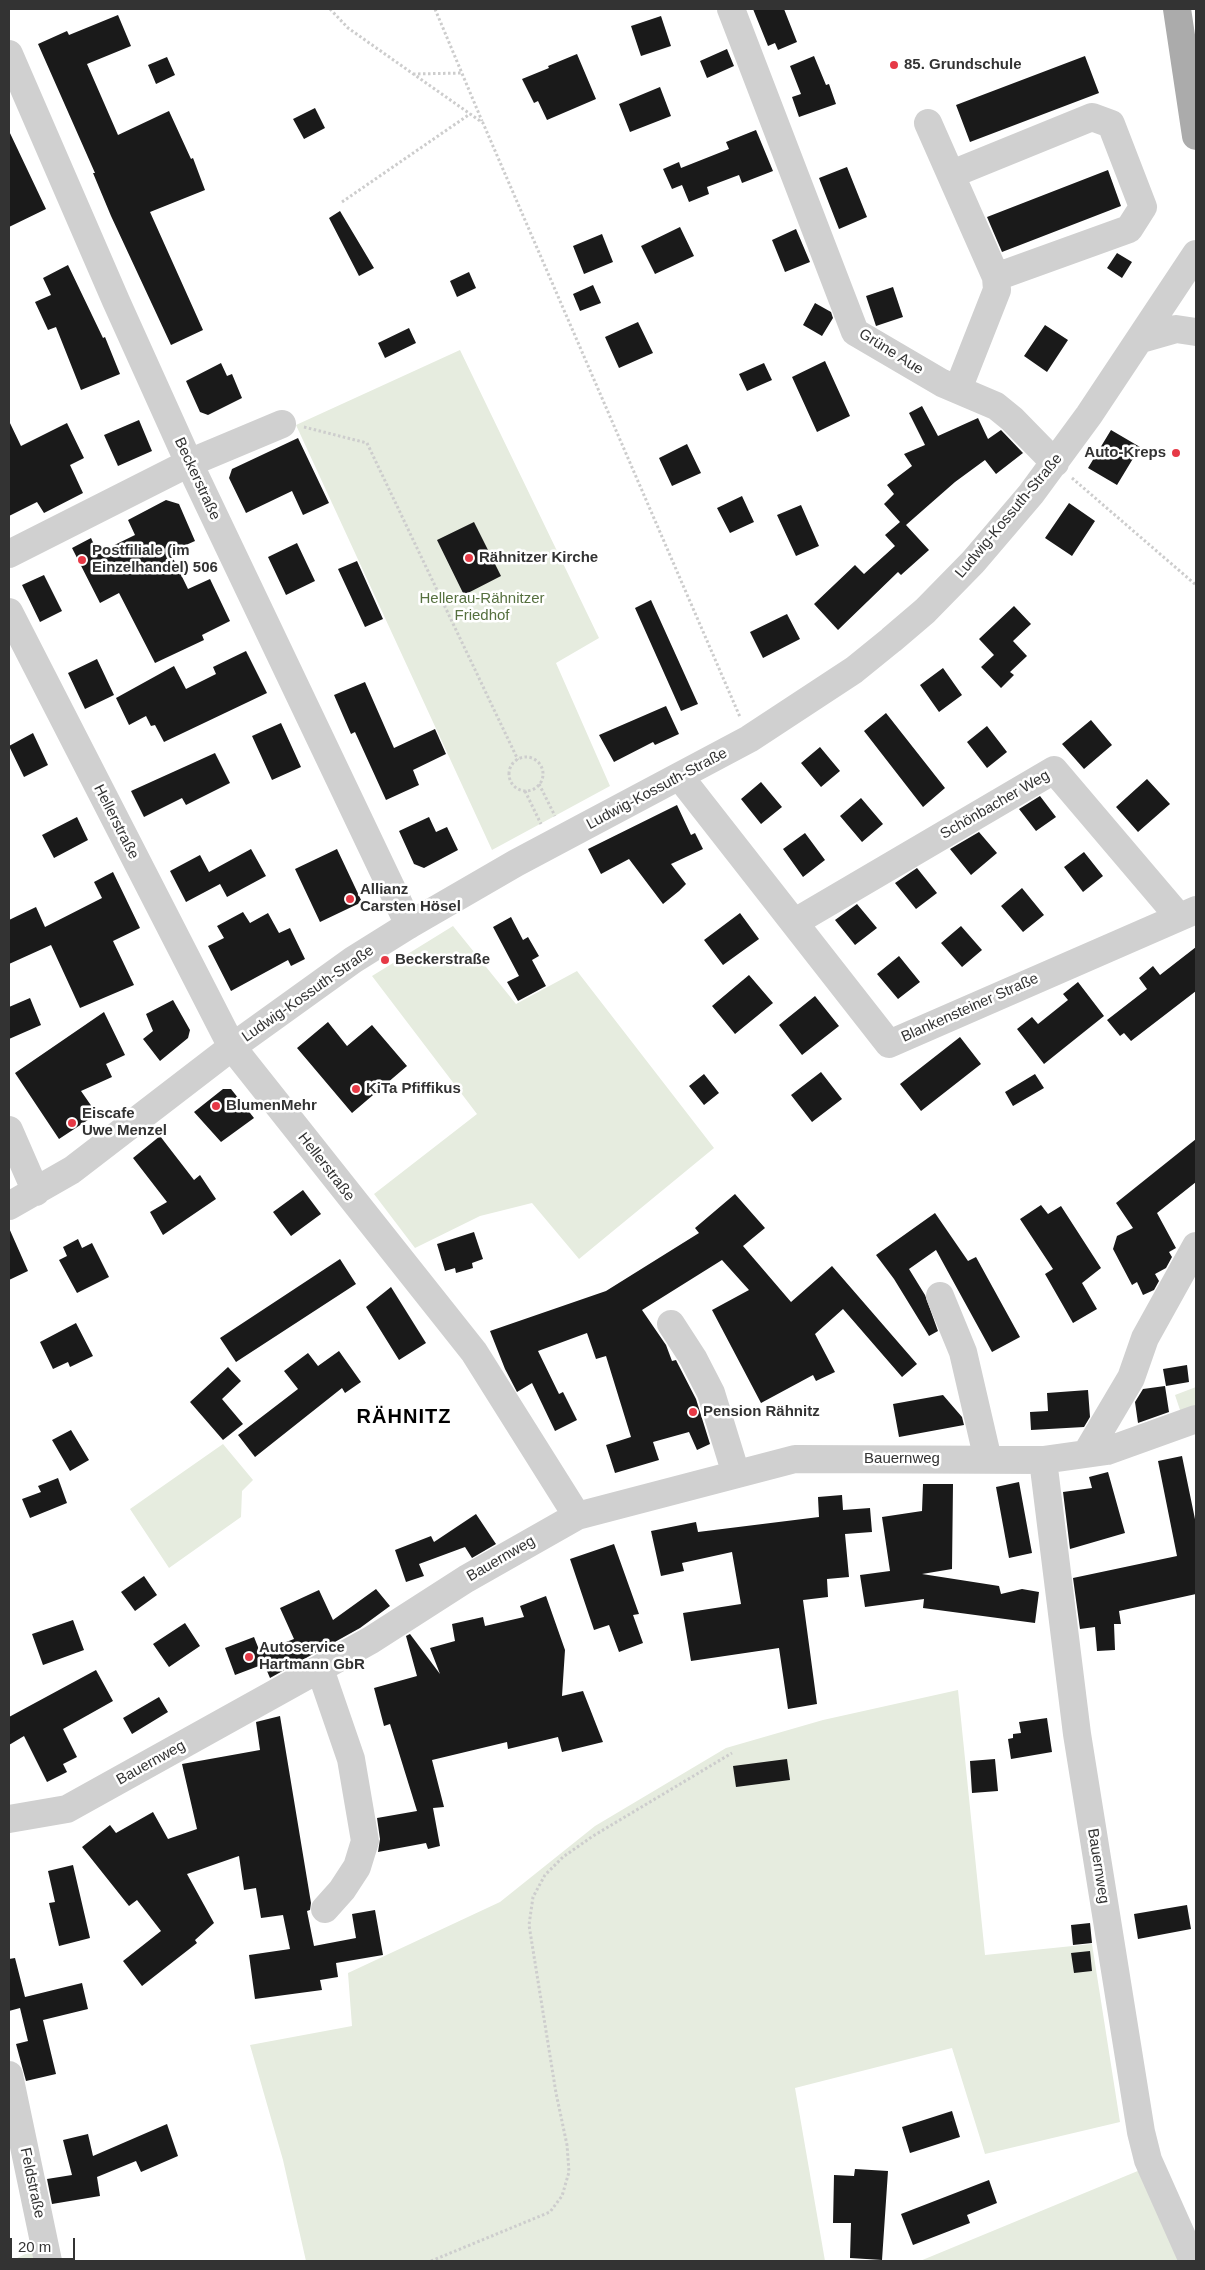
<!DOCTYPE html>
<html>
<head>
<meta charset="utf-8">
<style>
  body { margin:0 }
  #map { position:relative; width:1205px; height:2270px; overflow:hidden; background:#fff; font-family:Helvetica,sans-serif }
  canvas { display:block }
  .frame { position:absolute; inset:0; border:10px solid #333; pointer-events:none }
  .scale { position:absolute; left:10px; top:2238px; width:65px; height:22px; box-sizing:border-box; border:2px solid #333; border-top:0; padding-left:6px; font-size:15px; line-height:18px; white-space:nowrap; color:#333; -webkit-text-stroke:4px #fff; paint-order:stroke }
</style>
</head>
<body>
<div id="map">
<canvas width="1205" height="2270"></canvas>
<div class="frame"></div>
<div class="scale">20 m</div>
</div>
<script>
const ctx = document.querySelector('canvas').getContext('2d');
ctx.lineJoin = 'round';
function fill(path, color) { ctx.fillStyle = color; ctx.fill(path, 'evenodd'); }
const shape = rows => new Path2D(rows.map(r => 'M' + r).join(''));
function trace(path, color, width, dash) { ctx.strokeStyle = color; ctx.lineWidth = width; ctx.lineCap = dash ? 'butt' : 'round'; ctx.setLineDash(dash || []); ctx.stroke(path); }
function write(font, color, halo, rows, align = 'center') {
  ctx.font = font + ' Helvetica,sans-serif'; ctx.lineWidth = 5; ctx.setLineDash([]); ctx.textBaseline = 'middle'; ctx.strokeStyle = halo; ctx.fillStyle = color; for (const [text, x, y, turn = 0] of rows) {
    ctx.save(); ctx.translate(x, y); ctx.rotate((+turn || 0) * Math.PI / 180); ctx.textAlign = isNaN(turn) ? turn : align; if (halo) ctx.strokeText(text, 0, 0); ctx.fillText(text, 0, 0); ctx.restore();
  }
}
const green = shape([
  [460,350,599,638,556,663,610,786,492,850,296,425],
  [453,926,516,1004,577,971,714,1148,579,1259,532,1203,480,1216,415,1248,374,1194,477,1114,372,976],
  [1196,1387,1196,1408,1181,1413,1175,1395],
  [223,1444,253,1480,242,1491,241,1517,169,1568,130,1509],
  [958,1690,985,1955,1092,1944,1120,2122,985,2154,952,2048,795,2088,825,2261,306,2261,283,2160,250,2045,352,2026,348,1973,500,1902,595,1826,726,1748,823,1720],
  [1145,2168,1187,2261,920,2261],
  [50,2242,55,2261,11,2261]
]);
const building = shape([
  [753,9,784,9,797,42,778,50,775,43,768,46],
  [118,15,131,46,87,64,118,135,169,111,191,159,193,158,205,190,150,212,203,330,171,345,111,216,93,173,95,173,38,44,67,31,69,35],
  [661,16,671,46,641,56,631,26],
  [727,49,734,66,707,78,700,61],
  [577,54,596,99,547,120,538,101,534,103,522,79,549,68,548,66],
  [814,56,826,85,829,84,836,104,799,117,792,97,801,94,790,66],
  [1085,56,1099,93,970,142,956,105],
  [167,57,175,75,156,84,148,65],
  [660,87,671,116,630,132,619,104],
  [315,108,325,128,304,139,293,119],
  [756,130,773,171,742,183,739,175,707,187,709,194,689,202,682,185,672,189,663,169,679,162,681,168,729,149,726,142],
  [9,131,46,209,9,227],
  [847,167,867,217,839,229,819,178],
  [1108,170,1121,206,1002,252,987,217],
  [340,211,374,268,359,276,329,218],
  [680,227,694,256,655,274,641,246],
  [796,229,810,262,785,272,772,240],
  [602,234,613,262,584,274,573,246],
  [1117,253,1132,262,1122,278,1107,268],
  [68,265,103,338,105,337,120,374,81,390,56,327,48,330,35,302,51,295,43,278],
  [469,272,476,288,457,297,450,281],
  [593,285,601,303,580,311,573,294],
  [893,287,903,317,876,326,866,296],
  [815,303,831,312,833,318,822,336,803,325],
  [638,322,653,353,619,368,605,337],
  [1045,325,1068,340,1047,372,1024,356],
  [409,328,416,343,385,358,378,343],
  [825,361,850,416,817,432,792,377],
  [221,363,227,376,232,374,242,398,208,415,200,412,186,381],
  [764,363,772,380,747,391,739,374],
  [922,406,938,436,978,418,988,439,1001,430,1023,453,996,474,985,460,955,482,906,525,929,550,901,575,898,572,838,630,814,604,855,565,864,574,895,546,885,535,900,522,884,504,894,494,887,485,912,466,904,454,925,445,909,413],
  [139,420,152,451,118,466,104,435],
  [9,421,21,446,67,423,84,458,70,465,83,493,44,513,37,502,9,516],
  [1111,430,1140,447,1117,485,1088,468],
  [298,438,329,503,303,515,292,491,246,513,229,478,232,469],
  [687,444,701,473,672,486,659,458],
  [742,496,754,522,730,533,717,508],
  [166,500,179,504,195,541,170,552,188,589,210,579,230,621,202,635,204,640,155,663,119,593,100,603,72,548,91,538,98,553,135,535,128,520],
  [1069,503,1095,521,1072,556,1045,538],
  [801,505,819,546,796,556,777,515],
  [474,522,501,576,464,595,437,540],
  [297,543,315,581,286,595,268,557],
  [357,561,383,619,365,627,338,569],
  [44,575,62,611,40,622,22,585],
  [651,600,698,704,681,711,635,608],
  [1014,606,1031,624,1013,641,1027,656,1010,672,1014,675,1001,688,981,667,994,655,979,639],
  [787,614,800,639,763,658,750,632],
  [246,651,267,693,164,742,155,725,151,726,146,716,129,725,116,698,174,666,186,689,216,674,213,667],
  [97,659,114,695,85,709,68,673],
  [943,668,962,695,939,712,920,685],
  [365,682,394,748,435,729,446,754,413,770,419,785,386,800,355,732,351,734,334,695],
  [666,706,679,734,655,745,653,742,614,762,599,735],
  [886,713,945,788,923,807,864,731],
  [1091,720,1112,745,1084,769,1062,744],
  [281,723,301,767,272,780,252,736],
  [987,726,1007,752,987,768,967,742],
  [33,733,48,765,24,777,9,746],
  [820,747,840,771,821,787,801,763],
  [215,753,230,783,186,805,182,798,144,817,131,791],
  [1147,779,1170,804,1138,832,1116,807],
  [761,782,782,807,761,824,741,799],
  [1040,796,1056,817,1036,831,1019,809],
  [861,798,883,824,862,842,840,816],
  [677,805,691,835,695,833,703,849,671,864,686,884,679,891,663,904,629,859,601,874,588,849],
  [77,817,88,840,54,858,42,835],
  [429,817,436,832,447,827,458,850,424,868,414,864,399,831],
  [979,832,997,853,971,875,950,849],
  [805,833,825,860,803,877,783,849],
  [251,849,266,876,227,897,220,884,186,902,170,871,200,855,209,872],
  [337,849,362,902,320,922,295,869],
  [1084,852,1103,876,1083,892,1064,867],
  [917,868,937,893,916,909,895,883],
  [113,872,140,928,113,941,134,985,80,1008,51,945,9,964,9,920,36,907,45,927,102,898,94,882],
  [1022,888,1044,915,1023,932,1001,906],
  [857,904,877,928,855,945,835,920],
  [243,912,250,923,268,913,279,933,290,928,305,959,291,966,288,960,231,991,208,946,224,938,217,926],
  [740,913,759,939,723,965,704,940],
  [511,917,523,940,528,937,539,956,532,960,546,986,518,1001,507,982,519,976,493,927],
  [961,926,982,950,962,967,941,943],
  [1196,947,1196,991,1131,1041,1124,1033,1120,1036,1107,1020,1147,989,1139,978,1153,966,1160,975],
  [899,956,920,982,898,999,877,974],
  [749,975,773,1003,735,1034,712,1006],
  [1078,982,1104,1016,1044,1064,1017,1029,1032,1017,1038,1024,1068,1000,1063,994],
  [815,996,839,1026,802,1055,779,1025],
  [30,998,41,1025,9,1039,9,1007],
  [173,1000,190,1030,188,1038,160,1061,143,1039,153,1031,146,1014],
  [104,1012,125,1055,106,1064,112,1077,81,1091,97,1114,59,1139,15,1073],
  [328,1022,347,1046,372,1025,407,1066,352,1113,297,1048],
  [960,1037,981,1064,921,1111,900,1084],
  [821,1072,842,1099,812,1122,791,1095],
  [704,1074,719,1093,704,1105,689,1086],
  [1035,1074,1044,1088,1013,1106,1005,1092],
  [223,1089,231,1089,254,1118,221,1142,194,1112],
  [160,1136,194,1180,200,1175,216,1199,163,1235,150,1212,167,1202,133,1158],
  [1196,1139,1196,1182,1157,1213,1176,1248,1169,1252,1172,1257,1166,1268,1155,1274,1159,1281,1154,1290,1143,1295,1137,1282,1132,1285,1113,1249,1117,1236,1133,1228,1116,1203],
  [303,1190,321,1214,291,1236,273,1212],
  [735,1194,765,1228,743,1246,791,1302,832,1266,917,1364,902,1377,843,1309,815,1334,835,1372,816,1381,813,1375,761,1403,712,1310,749,1290,722,1260,642,1310,666,1345,672,1361,676,1360,679,1366,696,1399,710,1444,697,1450,689,1432,653,1442,659,1460,615,1473,606,1445,631,1437,606,1356,596,1359,587,1333,538,1351,559,1394,563,1392,577,1420,555,1431,532,1383,517,1392,505,1369,490,1331,606,1291,699,1233,695,1228],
  [1041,1205,1048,1214,1061,1206,1101,1268,1082,1283,1097,1309,1073,1323,1045,1274,1053,1269,1020,1219],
  [935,1213,968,1261,976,1257,1020,1337,992,1352,936,1250,909,1269,925,1295,938,1331,929,1336,894,1279,876,1255],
  [9,1228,28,1271,9,1280],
  [474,1232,483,1259,472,1263,473,1268,456,1273,455,1268,445,1271,437,1244],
  [78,1239,82,1248,92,1243,109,1277,77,1293,59,1260,67,1256,63,1247],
  [340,1259,356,1284,236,1362,220,1338],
  [391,1287,426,1343,399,1360,366,1307],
  [76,1323,93,1356,70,1367,68,1362,53,1369,40,1342],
  [339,1351,361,1382,345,1393,342,1388,255,1457,238,1435,298,1389,284,1371,308,1353,318,1366],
  [1187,1365,1189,1382,1166,1386,1163,1369],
  [228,1367,241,1381,222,1399,243,1424,223,1440,190,1402],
  [1165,1386,1169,1412,1138,1423,1135,1402,1143,1389],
  [1088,1390,1090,1417,1084,1427,1031,1430,1030,1412,1048,1411,1047,1393],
  [943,1395,962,1417,964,1425,899,1437,893,1404],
  [71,1430,89,1460,70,1471,52,1440],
  [1182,1456,1196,1524,1196,1594,1119,1611,1121,1624,1114,1624,1115,1650,1097,1651,1095,1627,1080,1629,1073,1578,1177,1556,1158,1461],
  [1108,1472,1125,1533,1070,1549,1063,1492,1092,1488,1089,1477],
  [58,1478,67,1503,30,1518,22,1499,41,1492,38,1486],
  [1019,1482,1032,1553,1009,1558,996,1487],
  [923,1484,953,1484,952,1569,922,1574,999,1586,1001,1594,1022,1589,1039,1592,1035,1623,923,1608,924,1599,865,1607,860,1575,890,1571,882,1517,922,1511],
  [842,1495,843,1510,870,1508,872,1532,845,1534,849,1577,827,1579,828,1597,803,1600,817,1704,788,1709,779,1648,691,1661,683,1613,741,1604,732,1552,682,1563,684,1571,661,1576,651,1531,696,1522,698,1532,819,1517,818,1497],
  [476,1514,496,1544,472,1558,465,1547,419,1564,424,1576,406,1582,395,1550,431,1536,434,1542],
  [614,1544,639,1614,633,1615,643,1643,619,1652,609,1625,594,1630,570,1559],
  [144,1576,157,1595,135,1611,121,1592],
  [376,1589,390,1606,360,1628,270,1678,264,1664,235,1675,225,1648,254,1637,262,1657,260,1652,294,1639,280,1608,319,1590,333,1620],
  [546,1596,565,1650,562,1696,583,1691,603,1742,562,1752,558,1737,508,1749,507,1742,432,1760,444,1807,433,1808,440,1846,428,1849,426,1843,378,1852,380,1839,377,1818,417,1811,390,1724,384,1726,374,1688,417,1676,406,1636,410,1634,440,1674,430,1648,455,1641,452,1624,483,1617,485,1626,524,1617,520,1606],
  [73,1620,84,1650,43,1665,32,1634],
  [185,1623,200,1646,169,1667,153,1644],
  [96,1670,113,1701,63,1729,77,1757,63,1764,67,1772,47,1782,24,1736,9,1745,9,1717],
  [159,1697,168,1712,132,1734,123,1718],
  [280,1716,311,1903,310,1910,307,1911,314,1946,356,1938,352,1914,375,1910,383,1955,336,1963,338,1977,320,1980,322,1990,255,1999,249,1955,290,1949,283,1915,261,1918,256,1888,244,1890,239,1856,187,1874,214,1923,195,1940,197,1943,142,1986,123,1961,161,1931,137,1900,129,1906,82,1847,110,1825,116,1833,153,1812,168,1839,197,1829,182,1764,260,1750,256,1722],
  [1047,1718,1052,1752,1011,1759,1008,1739,1013,1738,1013,1734,1021,1733,1019,1722],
  [787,1759,790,1780,736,1787,733,1766],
  [995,1759,998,1791,972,1793,970,1761],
  [73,1865,90,1938,59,1946,49,1903,55,1902,48,1871],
  [1187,1905,1191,1929,1138,1939,1134,1914],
  [1090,1923,1092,1943,1073,1945,1071,1925],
  [1090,1951,1092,1971,1074,1973,1071,1953],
  [15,1958,25,1997,82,1983,88,2009,43,2020,56,2074,26,2081,16,2044,28,2041,20,2008,9,2011,9,1959],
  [952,2111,960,2137,910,2153,902,2127],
  [167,2124,178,2156,141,2172,136,2161,97,2177,100,2196,52,2204,47,2179,72,2175,63,2140,88,2134,93,2156],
  [855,2169,888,2171,882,2260,850,2258,851,2223,833,2223,834,2175,854,2176],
  [989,2180,997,2203,967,2215,970,2223,913,2245,901,2214]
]);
const path = shape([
  [330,9,348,28,483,123,740,717],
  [435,9,482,121],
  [413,74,462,73],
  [342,202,470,114],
  [304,427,367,443,518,760],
  [1072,478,1196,585],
  '509 774a17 17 0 1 1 34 0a17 17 0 1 1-34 0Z',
  [539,784,555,816],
  [525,791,541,824],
  [431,2261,550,2212,562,2196,569,2172,567,2145,556,2093,529,1925,533,1897,545,1875,563,1857,593,1836,732,1753]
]);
const minor = shape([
  [731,9,855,332,942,383,996,406,1012,419,1055,463],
  [9,54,116,301,189,463,409,925],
  [928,123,996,277,997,290,958,389],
  [952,174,1092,117,1111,124,1143,207,1129,229,996,277],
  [1141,339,1176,329,1196,332],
  [9,554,189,463,282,424],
  [9,612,232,1047,474,1352,577,1516],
  [680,777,889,1044,1196,910],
  [795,922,1054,770,1179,917],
  [9,1130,36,1192],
  [9,1206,72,1170,232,1047,353,960,409,925,516,863,749,739,854,670,891,640,925,611,973,562,1031,494,1089,415,1196,254],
  [940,1296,963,1352,988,1460],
  [671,1324,693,1358,711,1393,736,1474],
  [1086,1454,1131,1378,1145,1338,1196,1246],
  [1043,1460,1077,1734,1141,2132,1148,2160,1193,2261],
  [320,1669,351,1759,365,1841,357,1867,342,1890,325,1909],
  [9,1819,67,1809,371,1640,466,1579,577,1516,795,1459,1043,1460,1107,1451,1196,1419],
  [9,2075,48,2261]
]);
const major = shape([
  [1177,9,1196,136]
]);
const markers = [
  [894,65,5,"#e63946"],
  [1176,453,5,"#e63946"],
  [469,558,5,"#e63946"],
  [82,560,5,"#e63946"],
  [350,899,5,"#e63946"],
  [385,960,5,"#e63946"],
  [356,1089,5,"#e63946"],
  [216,1106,5,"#e63946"],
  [72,1123,5,"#e63946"],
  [693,1412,5,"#e63946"],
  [249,1657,5,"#e63946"]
];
const poiNames = [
  ["85. Grundschule",904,65],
  ["Auto-Kreps",1166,453,"right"],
  ["Postfiliale (im",92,551],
  ["Einzelhandel) 506",92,568],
  ["Rähnitzer Kirche",479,558],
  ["Allianz",360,890],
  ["Carsten Hösel",360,907],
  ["Beckerstraße",395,960],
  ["KiTa Pfiffikus",366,1089],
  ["BlumenMehr",226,1106],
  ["Eiscafe",82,1114],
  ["Uwe Menzel",82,1131],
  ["Pension Rähnitz",703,1412],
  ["Autoservice",259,1648],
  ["Hartmann GbR",259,1665]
];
const streetNames = [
  ["Grüne Aue",891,352,32],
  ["Beckerstraße",197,479,65],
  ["Ludwig-Kossuth-Straße",1009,516,-50],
  ["Ludwig-Kossuth-Straße",657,789,-28],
  ["Schönbacher Weg",995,805,-30],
  ["Hellerstraße",116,822,63],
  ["Ludwig-Kossuth-Straße",308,994,-35],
  ["Blankensteiner Straße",970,1008,-24],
  ["Hellerstraße",326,1167,52],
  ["Bauernweg",902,1459],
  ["Bauernweg",501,1559,-30],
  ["Bauernweg",151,1763,-29],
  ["Bauernweg",1098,1866,81],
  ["Feldstraße",32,2183,78]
];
const parkNames = [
  ["Hellerau-Rähnitzer",482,599],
  ["Friedhof",482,616]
];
const districtNames = [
  ["RÄHNITZ",404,1417]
];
fill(green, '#e6ecdf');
fill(building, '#1a1a1a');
trace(path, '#cdcdcd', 3, [2.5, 2.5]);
trace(minor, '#d0d0d0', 28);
trace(major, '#ababab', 28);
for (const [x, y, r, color] of markers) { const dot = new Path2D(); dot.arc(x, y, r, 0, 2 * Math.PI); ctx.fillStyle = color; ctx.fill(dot); trace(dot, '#fff', 2); }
write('bold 15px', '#333', '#fff', poiNames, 'left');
write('15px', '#333', '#fff', streetNames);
write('15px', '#56703f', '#fff', parkNames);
ctx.letterSpacing = '1px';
write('bold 20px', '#000', '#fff', districtNames);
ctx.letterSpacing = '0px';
</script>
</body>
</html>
